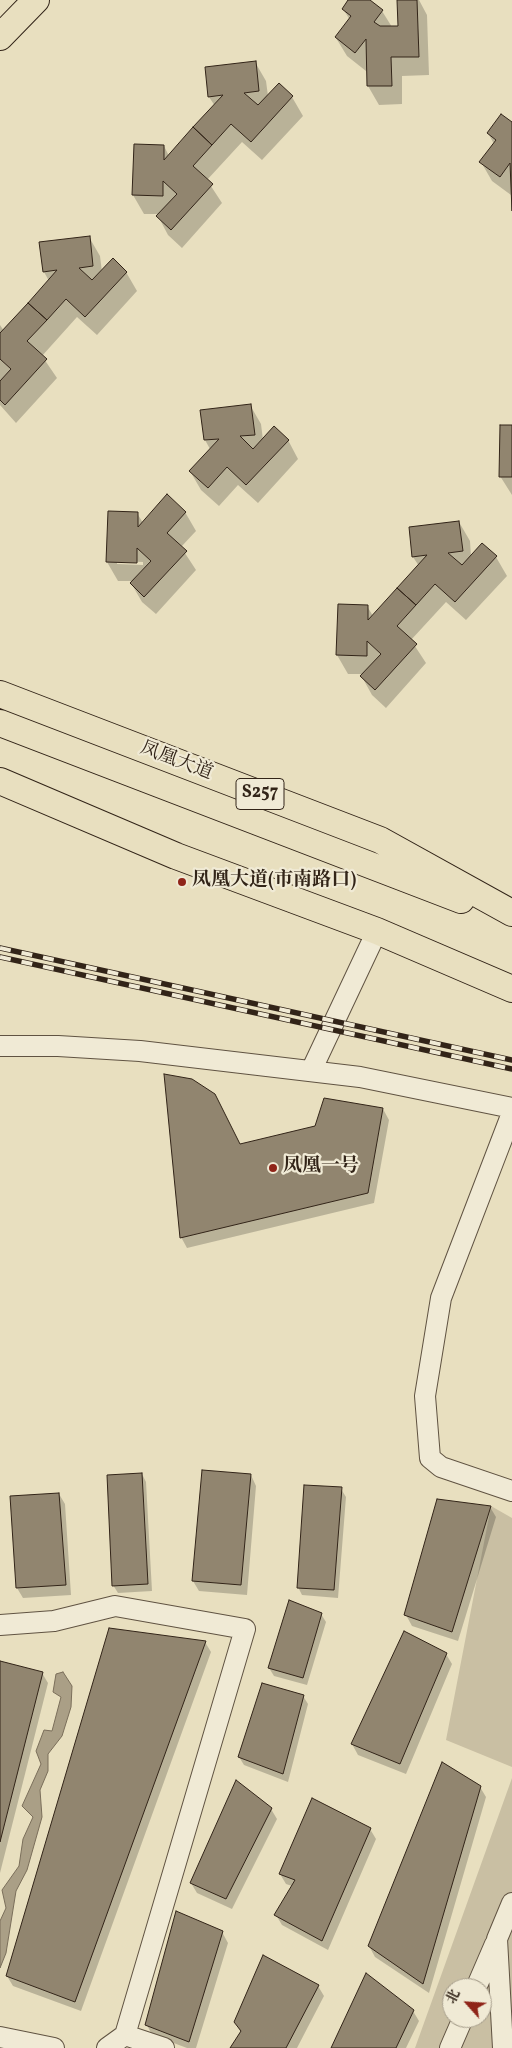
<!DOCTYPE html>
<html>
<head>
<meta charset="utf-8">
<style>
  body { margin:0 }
  #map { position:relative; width:512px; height:2048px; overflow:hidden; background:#e8dfbf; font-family:Vollkorn,"Noto Serif SC",serif }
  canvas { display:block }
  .north { position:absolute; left:442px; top:1978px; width:50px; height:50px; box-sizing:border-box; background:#f0ead5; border:1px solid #a49b89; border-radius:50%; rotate:296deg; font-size:14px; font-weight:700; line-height:20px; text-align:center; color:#322418 }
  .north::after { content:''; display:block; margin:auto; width:18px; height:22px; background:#8f2418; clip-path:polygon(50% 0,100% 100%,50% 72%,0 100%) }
</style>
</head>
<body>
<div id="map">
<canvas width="512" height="2048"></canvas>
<div class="north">北</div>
</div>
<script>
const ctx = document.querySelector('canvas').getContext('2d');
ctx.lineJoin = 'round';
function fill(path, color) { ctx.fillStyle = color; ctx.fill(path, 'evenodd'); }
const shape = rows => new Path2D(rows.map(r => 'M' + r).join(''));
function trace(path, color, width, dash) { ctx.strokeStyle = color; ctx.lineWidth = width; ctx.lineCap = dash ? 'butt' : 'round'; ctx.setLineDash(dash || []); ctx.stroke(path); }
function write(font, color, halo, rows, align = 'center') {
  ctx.font = font + ' Vollkorn,"Noto Serif SC",serif'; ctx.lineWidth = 4.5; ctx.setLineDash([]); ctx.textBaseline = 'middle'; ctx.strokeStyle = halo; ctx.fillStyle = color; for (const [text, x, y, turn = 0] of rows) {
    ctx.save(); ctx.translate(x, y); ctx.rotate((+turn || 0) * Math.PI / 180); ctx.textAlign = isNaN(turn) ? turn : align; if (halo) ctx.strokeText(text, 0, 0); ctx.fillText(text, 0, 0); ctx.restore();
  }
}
const green = shape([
  [491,1506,512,1518,512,1767,446,1740],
  [512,1778,512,2048,415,2048],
  [452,1988,482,1988,482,2018,452,2018]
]);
const water = shape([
  [63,1672,72,1686,71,1707,62,1736,48,1754,48,1771,40,1790,42,1817,27,1870,16,1891,6,1953,0,1968,0,1921,6,1908,2,1890,19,1866,23,1839,33,1817,22,1806,41,1764,36,1751,44,1730,52,1731,61,1697,53,1692,56,1674,63,1672]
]);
const shadow = shape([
  [350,0,368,0,382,11,392,27,399,27,398,0,419,0,427,15,429,75,402,76,402,104,379,105,368,86,368,68,366,71,347,56,336,38,350,20,343,9],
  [255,62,266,81,268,96,292,97,303,116,262,160,242,142,207,180,222,203,182,248,168,235,158,216,160,214,144,214,133,195,164,146,169,156,215,106,209,97],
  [512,124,512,193,511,195,492,181,481,162,494,144,488,133],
  [89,237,100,256,102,272,126,272,137,291,97,335,77,317,42,356,57,378,16,423,0,405,0,325,4,331,49,281,44,272],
  [250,405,261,424,263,440,288,440,298,459,258,503,238,485,219,506,201,490,190,471,210,449,205,440,202,411],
  [512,427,512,495,500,476],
  [185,512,196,531,181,547,196,570,156,614,142,602,131,583,133,581,118,581,107,562,137,513,143,523],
  [117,561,143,562,143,565,117,564],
  [459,522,470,541,471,557,496,557,507,576,466,620,446,602,411,640,426,663,386,708,372,695,362,677,364,674,348,674,337,655,367,606,373,616,419,566,413,557],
  [383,1109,389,1120,374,1203,187,1248,181,1237,240,1145],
  [142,1474,146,1482,152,1591,118,1593,113,1585],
  [251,1475,256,1486,247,1595,199,1591,193,1581],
  [341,1489,346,1497,338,1598,302,1595,298,1587],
  [59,1494,65,1504,71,1595,23,1598,17,1588,11,1497],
  [490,1507,496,1517,458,1641,412,1626,406,1615],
  [321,1614,326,1622,307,1685,274,1676,269,1668],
  [205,1642,211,1652,81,2011,13,1986,7,1976],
  [446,1654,452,1664,406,1774,358,1755,352,1744],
  [0,1662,42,1673,48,1683,0,1873],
  [303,1696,308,1704,288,1782,244,1765,239,1757],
  [480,1787,486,1797,429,1993,375,1957,369,1946],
  [271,1809,277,1819,232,1909,197,1893,191,1883],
  [370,1829,376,1839,328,1950,282,1925,276,1915,292,1886,286,1884,280,1874],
  [222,1932,228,1943,196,2048,187,2048,152,2035,147,2025],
  [318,1986,324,1996,297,2048,232,2048,241,2033,235,2022],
  [413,2011,419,2021,406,2048,332,2048]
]);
const building = shape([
  [348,0,370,0,383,10,374,22,380,26,398,26,397,0,417,0,419,57,391,57,392,86,367,86,366,39,355,53,335,37,351,16,342,9,348,0],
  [256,61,259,91,244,93,258,105,279,83,293,96,251,142,231,124,212,145,193,127,223,95,208,97,205,67,256,61],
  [501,114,512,122,512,211,510,163,500,177,479,162,496,140,487,133,501,114],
  [193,127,212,145,193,166,213,184,171,230,156,216,177,194,163,181,163,196,132,195,134,144,164,145,164,160,193,127],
  [90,236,93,266,79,268,92,280,113,258,127,272,85,317,66,299,47,320,28,303,57,270,43,272,39,242,90,236],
  [28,303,47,320,27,341,47,359,5,405,0,400,0,381,11,369,0,359,0,333,28,303],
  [251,404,255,435,240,436,253,449,274,426,289,440,246,485,227,467,208,488,189,471,219,439,204,440,200,410,251,404],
  [500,425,512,425,512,477,499,477,500,425],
  [167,494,186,512,167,533,187,551,144,597,130,583,151,561,137,548,137,563,106,562,108,511,138,512,138,527,167,494],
  [459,521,463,551,448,553,462,565,482,543,497,556,455,602,435,584,416,605,397,588,427,555,412,557,409,527,459,521],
  [397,588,416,605,397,626,417,644,375,690,360,676,381,654,367,641,367,656,336,655,338,604,368,605,368,620,397,588],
  [164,1074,192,1079,215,1094,240,1144,315,1126,324,1098,383,1108,368,1193,180,1238,164,1074],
  [202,1470,251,1474,241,1585,192,1581,202,1470],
  [142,1473,148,1584,112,1586,107,1475,142,1473],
  [304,1485,342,1487,334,1590,297,1588,304,1485],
  [59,1493,66,1585,16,1588,10,1496,59,1493],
  [437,1499,491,1506,452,1632,404,1615,437,1499],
  [289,1600,322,1613,303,1678,268,1668,289,1600],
  [109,1628,206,1641,75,2002,6,1976,109,1628],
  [404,1631,447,1653,400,1764,351,1744,404,1631],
  [0,1661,43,1672,0,1842,0,1661],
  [262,1683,304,1695,283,1774,238,1757,262,1683],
  [442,1762,481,1786,423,1984,368,1946,442,1762],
  [236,1780,272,1808,226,1899,190,1883,236,1780],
  [312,1798,371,1828,322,1941,274,1915,295,1880,279,1874,312,1798],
  [176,1911,223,1931,189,2042,145,2025,176,1911],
  [263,1955,319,1985,286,2048,230,2048,241,2031,234,2022,263,1955],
  [366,1973,414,2010,396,2048,331,2048,366,1973]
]);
const minor = shape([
  [0,1046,58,1046,140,1051,360,1077,512,1108],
  [311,1071,377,931],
  [512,1113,441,1298,425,1396,430,1458,441,1467,512,1491],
  [0,1625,54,1621,115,1606,245,1629,125,2035],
  [476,1988,495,1944],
  [0,2037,54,2048],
  [107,2048,125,2035,164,2048],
  [450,2048,463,2018],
  [503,2048,497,1939,512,1903]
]);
const major = shape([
  [0,37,36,0],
  [0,694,380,840,512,913],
  [0,723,461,900],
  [0,781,176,856,377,931,512,989]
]);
const rail = shape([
  [0,948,512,1060],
  [0,957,512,1069]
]);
const markers = [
  [182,882,5,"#8f2418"],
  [273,1168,5,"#8f2418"]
];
const shields = [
  [260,794,48]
];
const shieldNames = [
  ["S257",260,794]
];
const streetNames = [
  ["凤凰大道",176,762,21]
];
const poiNames = [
  ["凤凰大道(市南路口)",192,882],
  ["凤凰一号",283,1168]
];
fill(green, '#c9bfa3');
fill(water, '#aa9f86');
trace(water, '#7a6e5a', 1);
fill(shadow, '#0003');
fill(building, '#91856f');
trace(building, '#322418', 1);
trace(minor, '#605342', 22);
trace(major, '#322418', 28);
trace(minor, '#f0ead5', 20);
trace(major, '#e8dfbf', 26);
trace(rail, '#322418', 5.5);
trace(rail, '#f0ead5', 4, [11]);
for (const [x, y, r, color] of markers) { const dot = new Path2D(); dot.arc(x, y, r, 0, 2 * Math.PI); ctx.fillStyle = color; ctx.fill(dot); trace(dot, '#f0ead5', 2); }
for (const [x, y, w] of shields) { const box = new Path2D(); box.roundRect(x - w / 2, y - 15.5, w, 31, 4); ctx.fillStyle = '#f0ead5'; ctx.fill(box); trace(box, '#322418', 1); }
write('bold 18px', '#322418', null, shieldNames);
write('19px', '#322418', '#f0ead5', streetNames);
write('bold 19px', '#322418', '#f0ead5', poiNames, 'left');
</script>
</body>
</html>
